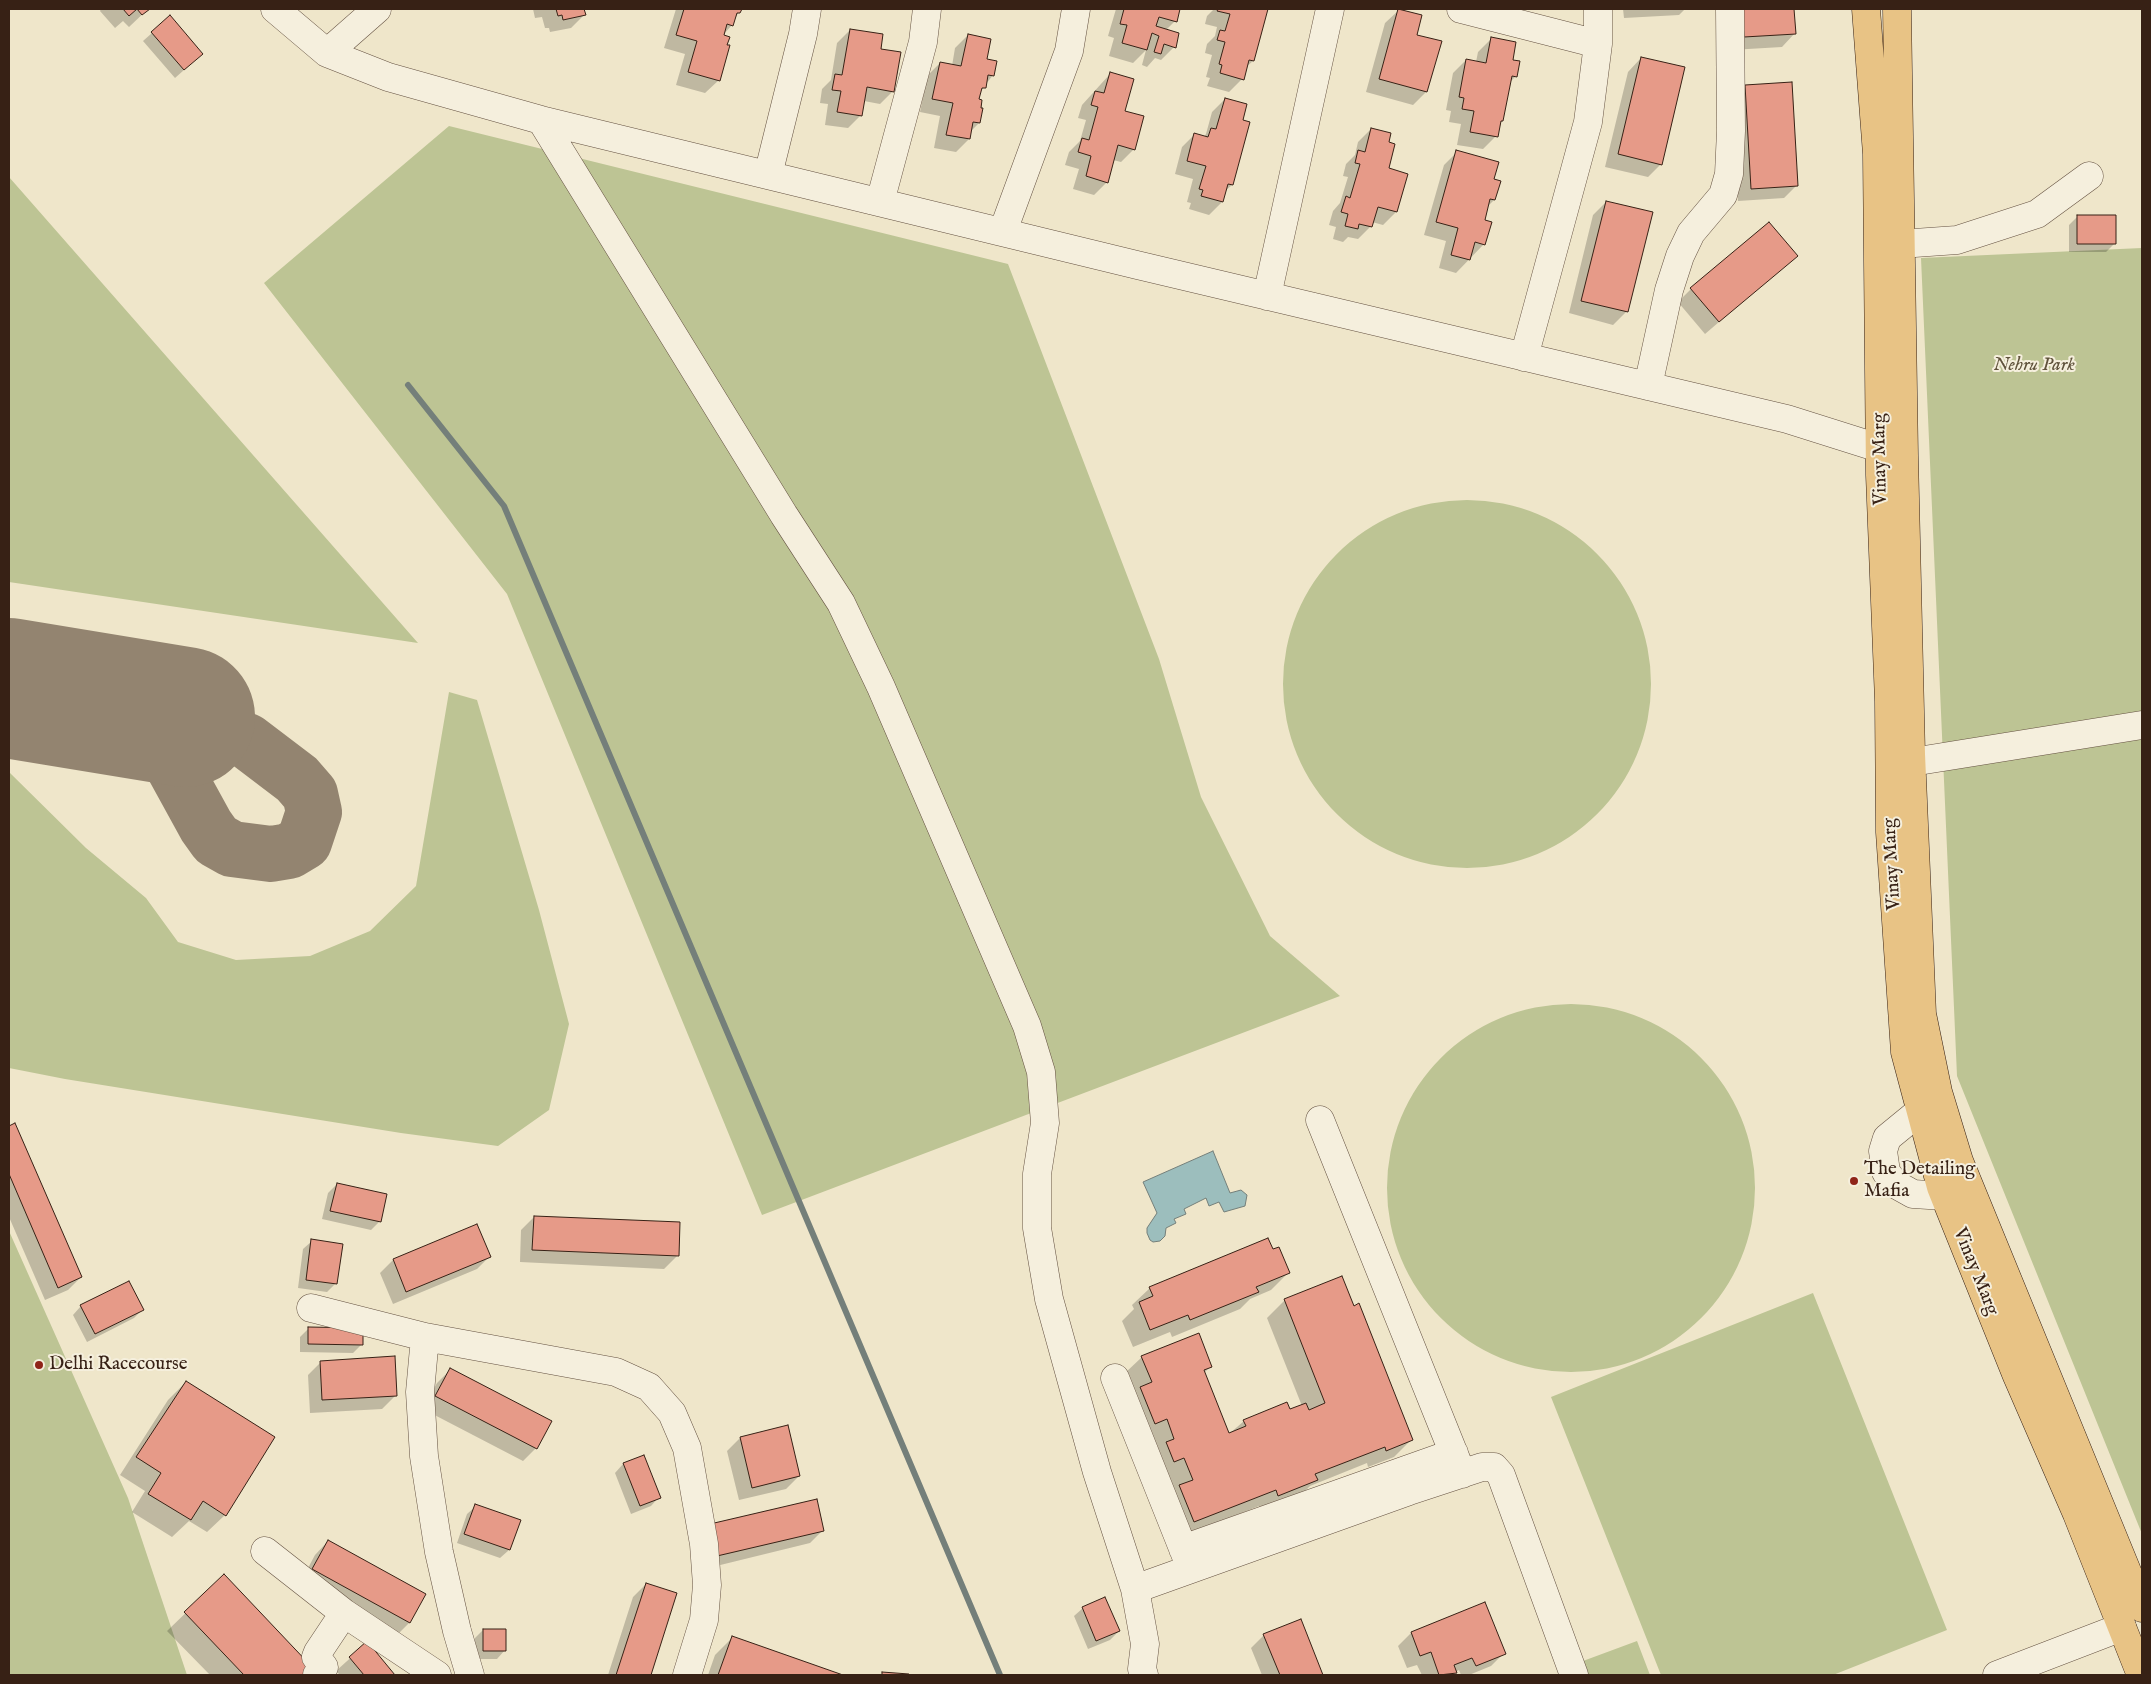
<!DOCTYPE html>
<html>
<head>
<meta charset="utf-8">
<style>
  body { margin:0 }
  #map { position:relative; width:2151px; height:1684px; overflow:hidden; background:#efe6ca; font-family:"IM FELL English",serif }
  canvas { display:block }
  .frame { position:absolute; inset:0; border:10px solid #372115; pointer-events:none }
</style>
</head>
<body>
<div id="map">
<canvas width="2151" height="1684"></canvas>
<div class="frame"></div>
</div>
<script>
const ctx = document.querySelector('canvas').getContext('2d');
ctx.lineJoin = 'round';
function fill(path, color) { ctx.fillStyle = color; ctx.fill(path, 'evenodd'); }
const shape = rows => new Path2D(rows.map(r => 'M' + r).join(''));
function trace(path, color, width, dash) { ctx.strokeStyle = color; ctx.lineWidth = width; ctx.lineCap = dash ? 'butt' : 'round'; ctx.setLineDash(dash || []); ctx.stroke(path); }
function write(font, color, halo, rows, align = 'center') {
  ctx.font = font + ' "IM FELL English",serif'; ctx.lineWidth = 4; ctx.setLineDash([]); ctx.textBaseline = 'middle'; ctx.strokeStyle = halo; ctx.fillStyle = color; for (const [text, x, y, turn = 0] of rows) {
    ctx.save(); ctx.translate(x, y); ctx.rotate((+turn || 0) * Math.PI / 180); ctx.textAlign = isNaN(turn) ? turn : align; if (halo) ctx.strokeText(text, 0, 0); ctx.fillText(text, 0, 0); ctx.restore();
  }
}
const green = shape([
  [449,126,1008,264,1159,659,1201,797,1270,936,1340,996,762,1215,507,594,264,283],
  [9,177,418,643,9,582],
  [2142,248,2142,1534,1957,1076,1921,258],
  '1283 684a184 184 0 1 1 368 0a184 184 0 1 1-368 0Z',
  [449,692,477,700,539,910,569,1024,549,1110,498,1146,401,1133,65,1079,9,1068,9,772,86,848,146,898,178,942,236,960,310,956,370,931,416,886],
  '1387 1188a184 184 0 1 1 368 0a184 184 0 1 1-368 0Z',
  [9,1231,128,1498,187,1675,9,1675],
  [1813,1293,1947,1630,1833,1675,1661,1675,1551,1397],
  [1637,1641,1650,1675,1588,1675,1583,1661]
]);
const water = shape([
  [1213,1151,1230,1193,1241,1190,1247,1195,1245,1206,1224,1212,1219,1202,1209,1206,1206,1198,1184,1209,1186,1214,1174,1219,1176,1223,1166,1228,1165,1236,1160,1241,1153,1242,1150,1240,1147,1233,1147,1228,1157,1213,1143,1182,1213,1151]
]);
const shadow = shape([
  [101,9,148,9,129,27,123,21,115,28,100,11],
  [533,9,583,9,584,15,571,28,550,32,549,28,545,28,542,17,535,18],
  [676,9,740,9,732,25,723,35,719,80,705,93,676,85,685,54,664,48],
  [1116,9,1179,9,1175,21,1166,30,1174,47,1161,60,1155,58,1147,67,1142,65,1146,50,1133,63,1109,56,1114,38,1108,36],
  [1214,9,1267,9,1253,61,1246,67,1242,79,1229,92,1207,86,1210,78,1206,77,1212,55,1205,53,1207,44,1215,36,1217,27,1205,24,1207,16],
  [1623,9,1685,9,1679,15,1624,18],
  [1729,9,1793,9,1795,33,1782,47,1731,50],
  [1399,10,1426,92,1413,105,1366,92,1385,23],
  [850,30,880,50,893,91,880,104,864,101,861,115,848,128,825,125,828,104,820,103,822,89,831,80,837,43],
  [152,33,193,62,175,78,143,41],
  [968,35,986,60,993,75,979,93,979,123,970,132,969,139,956,152,934,148,940,116,920,112,927,76,940,63,952,66,955,48],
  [1491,39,1511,61,1516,76,1509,83,1502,121,1499,124,1496,136,1483,149,1457,145,1461,124,1449,122,1451,111,1446,110,1453,73,1466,60,1476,62,1478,52],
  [1641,58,1661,164,1648,177,1605,167,1628,72],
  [1110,74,1124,112,1134,149,1121,162,1113,160,1107,182,1094,195,1073,189,1079,169,1065,165,1069,152,1080,141,1086,120,1078,118,1082,105],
  [1745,86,1797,185,1784,198,1738,201,1732,99],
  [1225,99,1241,121,1232,185,1224,192,1222,202,1209,215,1189,209,1191,203,1187,202,1193,179,1175,174,1182,147,1195,134,1204,137,1206,134,1212,112],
  [1371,129,1387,143,1387,169,1396,212,1383,225,1372,222,1371,226,1358,239,1348,237,1343,242,1333,239,1336,227,1329,225,1333,211,1340,203,1348,177,1343,176,1346,164,1355,155,1358,142],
  [1457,152,1493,180,1494,200,1487,207,1483,221,1484,244,1456,273,1439,268,1446,241,1424,235,1444,165],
  [1606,202,1627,311,1613,325,1569,313,1593,215],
  [2078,216,2115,243,2106,252,2069,252,2069,225],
  [1796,256,1705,334,1678,302,1691,289],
  [14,1124,81,1277,68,1290,45,1300,9,1217,9,1127],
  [337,1184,380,1221,371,1230,322,1219,328,1193],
  [534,1217,677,1256,664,1269,520,1262,521,1230],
  [477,1225,490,1256,477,1269,393,1304,380,1273,393,1260],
  [312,1241,336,1283,327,1292,298,1288,303,1249],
  [1288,1273,1271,1290,1250,1299,1240,1309,1172,1337,1170,1332,1133,1347,1122,1321,1134,1309,1132,1305,1150,1288],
  [1285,1300,1412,1439,1394,1457,1368,1467,1367,1463,1310,1486,1299,1497,1261,1512,1259,1506,1177,1539,1124,1374,1142,1357,1211,1366,1204,1373,1229,1434,1244,1421,1289,1411,1302,1406,1267,1318],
  [81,1306,142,1310,134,1318,87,1342,73,1315],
  [309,1328,362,1344,353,1353,300,1352,300,1337],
  [321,1362,395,1396,382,1409,310,1413,308,1375],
  [450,1370,536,1448,523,1461,423,1409,437,1383],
  [186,1382,225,1515,207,1532,189,1521,172,1537,132,1512,145,1491,120,1475,168,1400],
  [787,1426,799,1476,786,1489,739,1500,727,1451,740,1438],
  [643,1456,659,1497,651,1506,631,1514,615,1473,623,1464],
  [476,1506,519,1521,509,1550,500,1558,457,1543,467,1514],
  [823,1530,810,1543,704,1569,697,1538],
  [328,1541,424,1594,409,1623,396,1636,300,1583,315,1555],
  [224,1576,310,1667,301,1675,210,1675,167,1631],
  [646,1584,676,1593,649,1675,608,1675,633,1597],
  [1083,1608,1119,1631,1110,1640,1088,1649,1074,1616],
  [1300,1621,1321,1675,1262,1675,1251,1648,1264,1635],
  [483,1630,505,1650,497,1659,475,1659,475,1638],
  [1411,1633,1504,1653,1491,1666,1469,1675,1461,1675,1459,1670,1455,1672,1453,1675,1422,1675,1417,1665,1407,1668,1398,1646],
  [732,1638,840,1675,708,1675,715,1655],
  [367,1643,394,1675,340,1675,336,1671]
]);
const stream = shape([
  [408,385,504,506,1000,1675]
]);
const taxiway = shape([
  [116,706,143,730,167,755,206,826,216,840,232,849,271,854,289,851,304,842,314,812,310,794,297,779,247,741,185,717]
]);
const runway = shape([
  [9,688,185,717]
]);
const building = shape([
  [123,9,150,9,142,15,137,9,129,16,123,9],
  [556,9,584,9,586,15,563,20,562,15,558,16,556,9],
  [684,9,742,9,740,13,737,13,733,26,727,24,724,35,730,37,727,45,730,45,720,81,688,72,697,41,676,35,684,9],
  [1124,9,1180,9,1177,22,1159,17,1156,26,1179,33,1176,48,1164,44,1161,54,1154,52,1159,36,1152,33,1147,50,1122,43,1127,25,1120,24,1124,9],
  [1218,9,1268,9,1254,61,1249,60,1244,80,1220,73,1222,65,1219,64,1225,42,1217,40,1220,30,1225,31,1230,14,1217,11,1218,9],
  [1398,9,1422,15,1417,35,1442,41,1427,92,1379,79,1398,9],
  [1742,9,1794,9,1796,34,1744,37,1742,9],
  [170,15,203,54,184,70,151,32,170,15],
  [850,29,883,34,881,49,901,52,894,92,867,87,862,116,837,112,841,91,832,90,835,74,842,75,850,29],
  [968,34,991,39,987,59,997,61,994,76,988,75,986,88,982,88,979,99,982,100,981,108,983,108,980,123,973,122,970,139,946,135,953,103,932,99,940,62,961,66,968,34],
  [1491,37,1516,42,1513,60,1520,61,1517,77,1512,76,1503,121,1501,121,1498,137,1470,132,1474,111,1462,109,1464,98,1459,97,1466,59,1486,63,1491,37],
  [1641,57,1685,67,1662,165,1618,154,1641,57],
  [1110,72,1134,79,1125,111,1144,116,1135,150,1118,145,1108,183,1086,176,1091,156,1078,152,1082,138,1089,140,1098,107,1091,105,1095,91,1104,93,1110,72],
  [1792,82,1798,186,1751,189,1745,85,1792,82],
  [1225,98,1247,104,1243,120,1250,122,1233,185,1228,184,1223,202,1201,196,1203,190,1199,189,1206,166,1187,161,1194,133,1208,137,1211,128,1216,129,1225,98],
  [1371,128,1391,133,1389,142,1395,144,1389,168,1408,174,1397,212,1378,207,1372,227,1359,224,1358,229,1345,226,1348,214,1341,212,1346,196,1350,198,1360,164,1355,163,1358,150,1365,152,1371,128],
  [1456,150,1499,162,1494,179,1501,181,1495,200,1490,199,1485,220,1492,222,1485,245,1475,242,1470,260,1451,255,1458,228,1436,222,1456,150],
  [1606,201,1653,212,1628,312,1581,301,1606,201],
  [2077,215,2116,215,2116,244,2077,244,2077,215],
  [1769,222,1798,256,1719,322,1690,288,1769,222],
  [15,1123,82,1277,58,1288,9,1174,9,1126,15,1123],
  [337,1183,387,1194,381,1222,330,1211,337,1183],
  [534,1216,680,1222,679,1256,532,1250,534,1216],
  [477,1224,491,1257,406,1292,393,1259,477,1224],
  [1268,1238,1273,1249,1279,1247,1290,1273,1256,1287,1259,1292,1190,1320,1188,1315,1150,1330,1139,1302,1153,1296,1149,1287,1268,1238],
  [311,1239,343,1244,337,1284,306,1280,311,1239],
  [1342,1276,1354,1306,1359,1303,1413,1440,1386,1451,1385,1447,1315,1474,1318,1480,1278,1496,1276,1490,1194,1522,1179,1485,1193,1480,1184,1458,1174,1462,1166,1442,1174,1439,1167,1419,1155,1424,1140,1387,1152,1382,1141,1356,1199,1333,1212,1367,1204,1370,1229,1433,1246,1426,1243,1420,1287,1402,1290,1409,1306,1403,1309,1410,1325,1403,1284,1299,1342,1276],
  [129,1281,144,1310,95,1334,80,1305,129,1281],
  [308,1327,363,1328,363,1345,308,1344,308,1327],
  [395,1356,397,1396,322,1400,320,1361,395,1356],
  [450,1368,552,1421,537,1449,435,1396,450,1368],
  [186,1381,275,1437,226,1516,203,1501,191,1520,148,1494,161,1473,136,1457,186,1381],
  [788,1425,800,1476,752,1488,740,1437,788,1425],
  [644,1455,661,1498,640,1506,623,1463,644,1455],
  [817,1499,824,1531,717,1556,710,1524,817,1499],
  [475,1504,521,1520,510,1550,464,1534,475,1504],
  [328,1540,426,1594,410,1623,312,1569,328,1540],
  [224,1574,312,1667,303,1675,244,1675,184,1612,224,1574],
  [646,1583,677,1593,651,1675,616,1675,646,1583],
  [1105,1597,1120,1631,1096,1641,1082,1607,1105,1597],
  [1485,1602,1506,1654,1476,1666,1472,1658,1454,1665,1457,1673,1439,1675,1431,1652,1420,1656,1411,1632,1485,1602],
  [1301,1619,1323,1675,1280,1675,1263,1634,1301,1619],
  [483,1629,506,1629,506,1651,483,1651,483,1629],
  [732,1636,843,1675,718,1675,732,1636],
  [367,1641,395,1675,364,1675,349,1657,367,1641],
  [882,1672,909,1674,908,1675,882,1675,882,1672]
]);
const minor = shape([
  [275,9,327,53,388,77,541,120,1137,265,1787,419,1901,455],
  [1461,9,1598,44,1598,9],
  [327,53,377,9],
  [541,120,784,515,841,603,881,687,1027,1026,1041,1072,1045,1123,1037,1174,1037,1228,1049,1299,1097,1472,1135,1589,1145,1644,1142,1669,1144,1675],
  [768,175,803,34,807,9],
  [880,202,923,42,927,9],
  [1003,231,1069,51,1076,9],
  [1900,244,1957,240,2037,214,2089,176],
  [1267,296,1330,9],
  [1524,357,1588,122,1598,44],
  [1648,386,1669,290,1680,256,1691,233,1723,195,1729,174,1731,131,1730,9],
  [1912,762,2142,725],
  [1920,1111,1887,1138,1883,1151,1886,1172,1895,1184,1913,1194,1945,1196],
  [1320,1120,1462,1474],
  [311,1308,425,1337,420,1392,424,1456,439,1552,457,1631,470,1675],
  [425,1337,616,1372,649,1387,672,1413,687,1448,704,1544,707,1585,704,1620,687,1675],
  [1115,1378,1190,1566],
  [1183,1549,1454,1453],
  [265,1551,344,1613,437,1675],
  [1135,1589,1409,1491,1482,1467,1494,1467,1501,1475,1574,1675],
  [317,1675,324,1667,316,1657,318,1652,344,1613],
  [1997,1675,2122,1627]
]);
const major = shape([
  [1866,9,1877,154,1880,475,1889,701,1890,832,1905,1052,1941,1187,2017,1376,2077,1514,2141,1675],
  [1897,9,1904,456,1911,754,1922,1014,1938,1092,1959,1161,2142,1608]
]);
const markers = [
  [1854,1181,5,"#8f2418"],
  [39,1365,5,"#8f2418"]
];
const parkNames = [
  ["Nehru Park",2034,366]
];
const streetNames = [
  ["Vinay Marg",1881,459,-91],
  ["Vinay Marg",1893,864,-93],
  ["Vinay Marg",1975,1272,68]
];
const poiNames = [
  ["The Detailing",1864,1170],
  ["Mafia",1864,1192],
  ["Delhi Racecourse",49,1365]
];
fill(green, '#bdc494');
fill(water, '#9cbebd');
trace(water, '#747f7a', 1);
fill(shadow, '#0003');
trace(stream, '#747f7a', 6);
trace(taxiway, '#938470', 56);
trace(runway, '#938470', 140);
fill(building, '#e69a88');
trace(building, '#372115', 1);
trace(minor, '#655242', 29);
trace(major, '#372115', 29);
trace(minor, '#f5efdd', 28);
trace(major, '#e8c385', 28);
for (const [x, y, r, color] of markers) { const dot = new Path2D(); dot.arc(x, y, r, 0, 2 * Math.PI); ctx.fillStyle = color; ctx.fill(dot); trace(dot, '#f5efdd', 2); }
write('italic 19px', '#5f523b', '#f5efdd', parkNames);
write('19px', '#372115', '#f5efdd', streetNames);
write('19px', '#372115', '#f5efdd', poiNames, 'left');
</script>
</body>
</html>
